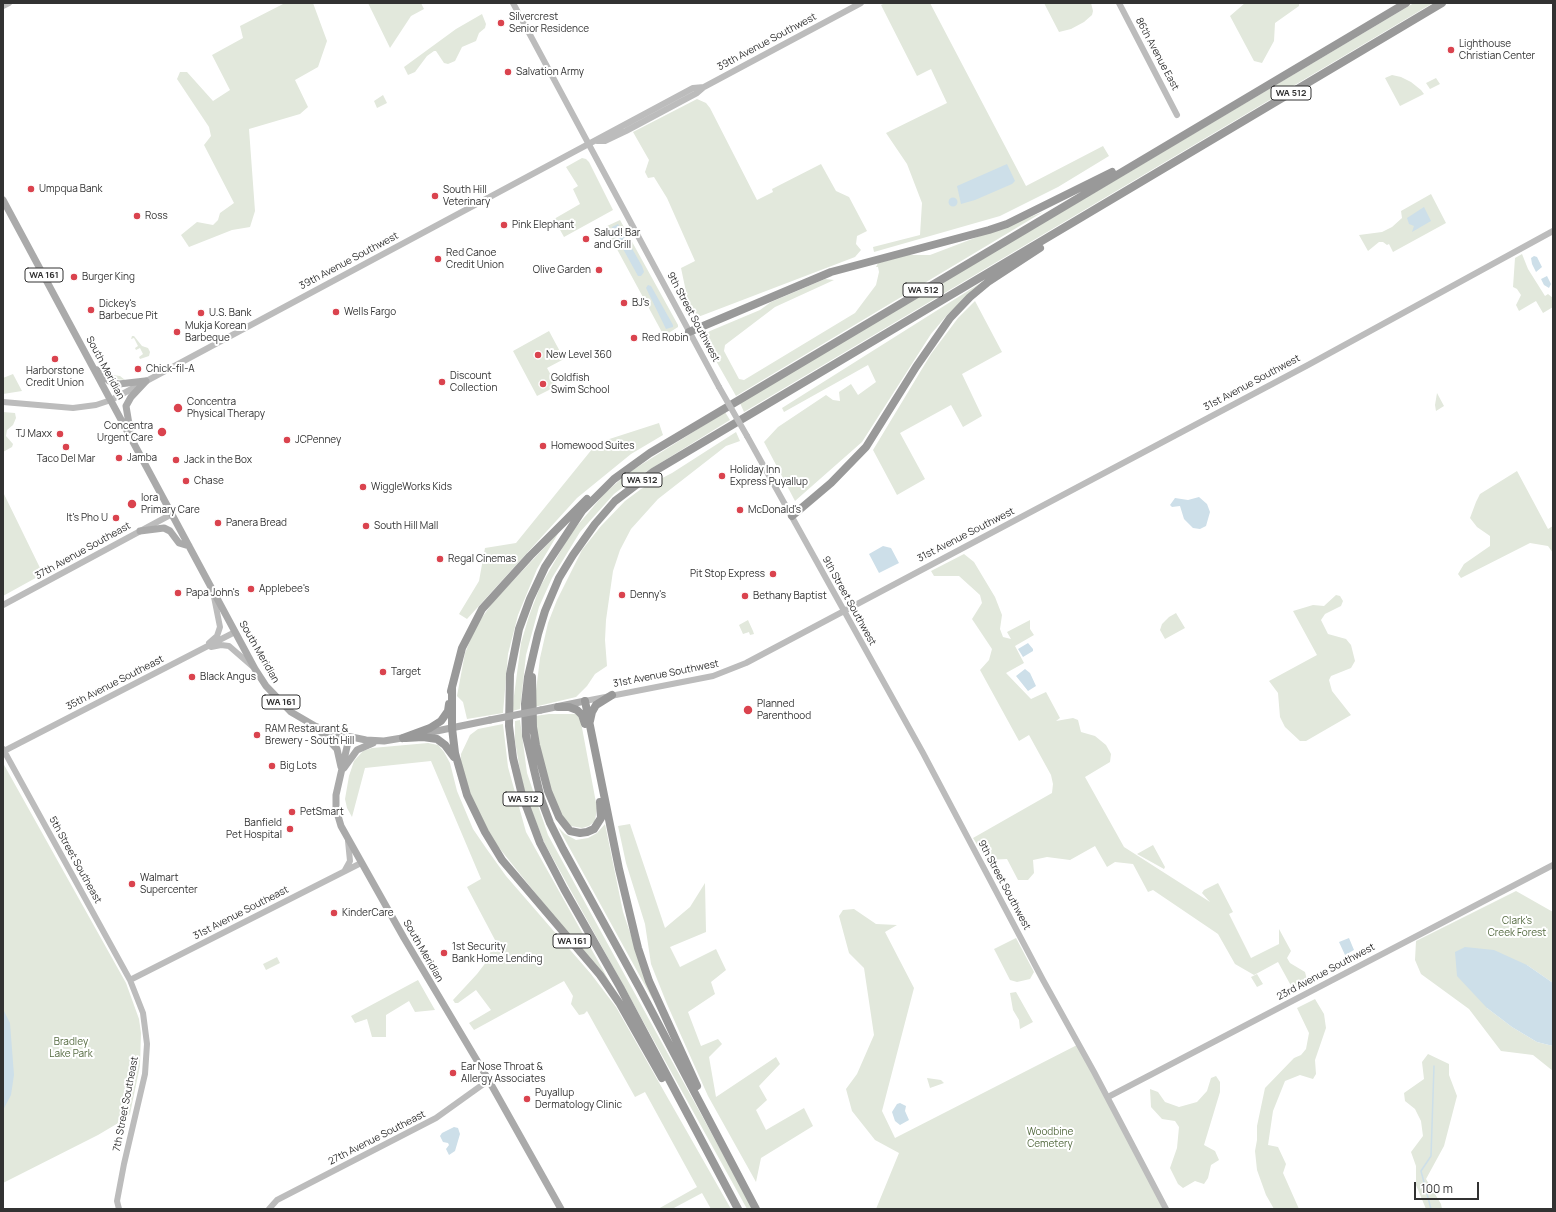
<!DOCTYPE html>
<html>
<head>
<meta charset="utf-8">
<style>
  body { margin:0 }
  #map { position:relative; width:1556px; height:1212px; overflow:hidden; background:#fff; font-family:Manrope,sans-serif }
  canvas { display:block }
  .frame { position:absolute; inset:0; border:4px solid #323232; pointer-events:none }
  .scale { position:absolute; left:1414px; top:1182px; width:65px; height:18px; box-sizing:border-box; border:2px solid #323232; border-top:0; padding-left:5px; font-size:12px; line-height:14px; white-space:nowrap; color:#323232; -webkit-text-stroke:3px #fff; paint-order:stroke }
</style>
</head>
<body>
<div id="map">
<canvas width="1556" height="1212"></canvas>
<div class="frame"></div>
<div class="scale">100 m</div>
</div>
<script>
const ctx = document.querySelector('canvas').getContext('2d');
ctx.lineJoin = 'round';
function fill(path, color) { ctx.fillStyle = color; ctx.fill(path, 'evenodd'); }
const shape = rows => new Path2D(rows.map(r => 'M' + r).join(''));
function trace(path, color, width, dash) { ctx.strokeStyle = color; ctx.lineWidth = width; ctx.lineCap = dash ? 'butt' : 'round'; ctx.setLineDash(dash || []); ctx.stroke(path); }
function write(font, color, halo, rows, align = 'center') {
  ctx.font = font + ' Manrope,sans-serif'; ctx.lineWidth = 4; ctx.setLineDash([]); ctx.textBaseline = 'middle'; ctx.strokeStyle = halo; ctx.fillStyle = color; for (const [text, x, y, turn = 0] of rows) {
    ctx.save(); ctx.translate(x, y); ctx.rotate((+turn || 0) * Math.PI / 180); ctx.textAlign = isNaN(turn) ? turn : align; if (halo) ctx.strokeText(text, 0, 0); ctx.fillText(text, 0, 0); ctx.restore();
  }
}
const green = shape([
  [285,3,313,3,327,41,318,67,295,80,308,107,300,114,249,129,255,211,250,227,232,230,189,247,181,235,197,222,213,225,218,220,220,213,234,203,204,145,211,136,209,127,177,79,180,72,187,72,213,101,230,90,212,55,243,38,240,26],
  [368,3,421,3,424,9,411,16,390,48],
  [885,3,930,3,1026,186,1103,146,1109,156,1058,187,1000,216,874,252,873,247,920,235,922,203,907,164,886,133,947,103,931,69,917,76,881,5],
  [1044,3,1091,3,1093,11,1092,15,1084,22,1071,29,1059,32],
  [1245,3,1299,3,1299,6,1275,23,1274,41,1262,63,1254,61,1230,16],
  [1414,3,1433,3,744,412,740,403],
  [482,14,486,24,485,28,479,33,476,41,462,47,455,61,448,64,444,63,436,51,434,51,427,56,415,72,408,75,404,67,456,29],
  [1392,75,1401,77,1411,82,1421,90,1424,94,1400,106,1385,78],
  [1436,78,1440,84,1430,89,1426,83],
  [383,95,387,103,377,108,374,101],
  [697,99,706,103,710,108,757,200,773,192,772,189,821,164,836,191,849,197,867,231,857,236,856,244,861,250,855,257,698,317,689,306,681,268,695,261,667,198,654,177,648,178,645,172,649,160,633,132],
  [582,158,586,159,589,162,613,210,564,237,554,219,580,204,573,189,578,186,566,167],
  [1431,194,1446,223,1393,252,1389,244,1387,245,1383,242,1379,242,1368,251,1359,235,1382,232,1392,227,1402,218,1401,211],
  [1043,212,736,396,703,338,703,336,710,331,760,310,771,302,825,279,834,280,775,307,725,345,724,351,739,379,744,380,855,313,876,285,879,272,878,267,876,267,878,263,908,255,930,255],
  [620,220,678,325,678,327,664,336,605,227],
  [1522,254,1528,269,1545,296,1548,294,1553,298,1553,307,1543,313,1536,301,1519,311,1516,305,1521,295,1517,289,1513,287,1515,258],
  [990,277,947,315,931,334,862,442,795,501,764,442,778,427,826,395,833,400,840,401,839,392,851,384,858,395,876,382,868,365,784,412,782,408],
  [975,301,1002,352,962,374,982,416,963,427,951,405,900,433,925,479,897,495,873,450,931,354,958,318],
  [549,331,564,359,547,368,557,386,537,396,513,351],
  [132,336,134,336,142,346,148,348,150,352,149,356,140,359,139,357,143,354,140,348,136,350,135,348,138,346,134,338,131,339],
  [103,361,112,375,120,376,125,380,115,379,107,374,100,364],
  [13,374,22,391,3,394,3,378],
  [1437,393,1444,406,1436,411,1435,405],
  [3,412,15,413,16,418,13,425,7,430,6,436,13,444,12,447,3,452],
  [725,412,730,420,631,481,614,494,580,532,552,578,539,607,526,655,520,709,512,711,521,643,529,616,540,587,571,533,605,493,628,473],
  [659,423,663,435,631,454,577,498,467,619,459,614,479,581,485,548,516,543,597,443],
  [736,432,740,441,726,446,658,499,631,529,620,550,613,571,606,620,605,640,607,666,595,674,587,686,576,697,534,707,540,658,548,623,557,600,582,550,601,526,625,501,641,489,672,473],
  [1517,471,1548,529,1553,526,1553,553,1548,546,1530,543,1461,578,1458,574,1464,564,1490,546,1490,536,1477,527,1470,518,1476,502,1480,494],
  [3,492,42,572,41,575,3,596],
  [559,532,537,569,518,615,508,654,503,713,467,719,463,702,457,696,465,653,476,626,493,602],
  [964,554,974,562,995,597,1002,615,1000,629,1003,637,1011,639,1007,632,1030,620,1030,629,1034,635,1015,646,1024,663,1006,673,1031,699,1046,692,1060,718,1056,721,1073,718,1078,720,1081,732,1095,736,1106,745,1111,754,1110,762,1085,777,1124,847,1210,902,1202,893,1204,890,1218,883,1233,912,1229,914,1251,958,1279,944,1279,929,1291,951,1287,958,1290,963,1305,972,1307,980,1303,988,1295,993,1278,962,1254,975,1235,964,1218,934,1153,890,1148,892,1133,864,1115,862,1107,867,1095,846,1070,860,1047,857,1033,860,1034,873,1028,880,1018,880,1007,859,987,860,973,838,1052,793,1053,784,1051,775,1029,735,1019,741,980,670,989,660,992,649,972,619,982,603,980,595,959,576,934,576,931,571],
  [1336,595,1340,596,1343,601,1341,606,1325,614,1321,620,1328,634,1346,639,1351,645,1355,661,1351,668,1331,676,1329,680,1332,691,1351,715,1306,741,1300,741,1285,727,1280,717,1278,693,1269,681,1317,655,1293,611,1313,605,1324,606],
  [1176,613,1185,628,1165,639,1160,630,1162,624,1169,617],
  [748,620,753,631,754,634,750,635,749,632,743,634,739,625],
  [549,714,576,714,580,717,597,808,595,821,589,826,582,828,571,826,565,820,555,803,539,747,535,716],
  [520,720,527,773,548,835,753,1209,747,1209,545,844,526,797,521,776,515,741,515,721],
  [503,724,508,767,526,832,617,995,496,844,475,810,461,764,461,754,470,735,478,729],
  [428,743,438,745,444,752,450,763,457,791,473,829,486,848,506,876,591,974,616,1007,731,1209,711,1209,702,1193,672,1209,658,1209,697,1187,645,1092,635,1097,587,1011,584,1014,579,1015,571,1004,573,996,564,981,474,1030,469,1023,491,1010,476,990,458,1003,455,1003,453,1000,477,974,487,961,495,940,467,887,481,879,431,761,365,768,352,817,347,808,345,799,349,776,354,761,363,751,372,748],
  [3,763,126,983,139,1019,141,1033,140,1066,132,1104,130,1114,125,1119,98,1135,3,1183],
  [605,824,623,912,653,1000,558,827,565,834,576,840,588,838,597,833],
  [630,824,665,928,690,907,705,883,706,932,670,947,680,967,716,949,726,970,711,982,715,994,688,1012,701,1046,718,1039,722,1044,709,1057,716,1097,776,1057,780,1064,759,1086,767,1100,756,1110,766,1130,804,1108,813,1126,761,1158,756,1182,708,1096,667,1004,651,964,645,924,626,863,618,826],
  [1153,845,1165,867,1164,869,1137,854],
  [1516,891,1553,912,1553,983,1527,965,1487,1008,1512,1027,1537,1042,1553,1046,1553,1071,1533,1055,1501,1051,1469,1009,1421,974,1415,960,1416,941],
  [854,909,876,924,897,925,885,932,914,988,882,1111,895,1138,1079,1044,1163,1209,876,1209,899,1153,875,1140,852,1111,846,1089,857,1074,874,1035,864,968,849,953,839,916,843,910],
  [1016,938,1034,972,1030,979,1017,982,1010,980,994,949],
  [277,957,280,963,266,970,263,964],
  [1257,974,1263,984,1257,987,1251,977],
  [418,980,435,1010,415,1012,409,1001,386,1015,386,1037,372,1037,367,1019,355,1023,351,1016],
  [1016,992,1033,1022,1020,1029,1019,1020,1013,1010,1010,993],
  [1315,999,1324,1014,1326,1028,1315,1060,1316,1074,1313,1079,1300,1075,1285,1081,1273,1111,1268,1145,1278,1147,1286,1164,1283,1173,1299,1209,1274,1209,1266,1195,1257,1170,1255,1151,1257,1140,1257,1126,1265,1088,1294,1058,1301,1055,1306,1049,1309,1033,1297,1008],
  [1428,1054,1449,1064,1449,1075,1457,1096,1444,1146,1426,1179,1441,1204,1442,1209,1426,1209,1416,1185,1416,1166,1411,1152,1423,1136,1421,1121,1415,1109,1405,1101,1404,1093,1424,1079,1422,1062],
  [1216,1076,1220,1082,1220,1092,1204,1145,1215,1151,1219,1160,1211,1165,1208,1178,1204,1184,1195,1181,1183,1188,1178,1184,1170,1168,1177,1148,1179,1127,1175,1121,1162,1119,1151,1107,1150,1089,1158,1092,1165,1102,1179,1107,1197,1102,1207,1091,1211,1078],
  [927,1078,941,1080,944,1083,930,1088]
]);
const water = shape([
  [1007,164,1015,181,1012,184,975,200,961,204,957,186],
  '948.5 202a4.5 4.5 0 1 1 9 0a4.5 4.5 0 1 1-9 0Z',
  [1424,207,1431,221,1412,232,1414,226,1409,224,1407,218],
  [618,224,642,266,644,272,641,276,638,276,612,229,612,227],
  [1534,256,1537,257,1542,267,1536,272,1532,264,1531,258],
  [1547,276,1551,284,1549,288,1544,285,1541,279],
  [648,285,651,286,673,325,673,327,666,329,646,288],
  [1199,497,1207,504,1210,512,1206,526,1200,529,1193,528,1184,519,1180,506,1172,507,1170,505,1175,498,1188,500],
  [883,546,891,548,899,563,879,573,869,554],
  [1028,643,1033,649,1033,651,1023,657,1018,649],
  [1025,669,1030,673,1036,686,1028,691,1016,676],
  [1349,938,1354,950,1345,955,1339,942],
  [1465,947,1494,950,1527,965,1553,983,1553,1046,1537,1042,1512,1027,1487,1008,1457,976,1455,952],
  [3,1009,10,1023,14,1075,11,1095,3,1110],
  [900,1103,906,1106,905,1111,909,1120,900,1125,895,1121,892,1112,897,1104],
  [454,1127,458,1128,460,1134,455,1151,449,1155,446,1149,449,1145,448,1143,443,1142,440,1136,442,1133]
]);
const stream = shape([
  [1431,1209,1421,1171,1431,1156,1434,1066]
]);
const secondary = shape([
  [513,3,719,387],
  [1119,3,1177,115],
  [3,6,9,3],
  [597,141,605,141,626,131,697,93,704,87,861,3],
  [3,402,73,408,96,405,111,400,693,88,704,87],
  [747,436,923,753,1043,980,1094,1072,1166,1209],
  [3,605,172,514],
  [209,643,217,636,220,627,214,597],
  [211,647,221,645,229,646,252,666],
  [585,701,713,676,746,663,1308,365,1553,231],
  [3,749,130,980,143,1013,147,1044,145,1074,124,1164,117,1201,119,1209],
  [4,751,235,632],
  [345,870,350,861,348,841],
  [130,980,361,863],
  [1108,1097,1553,865],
  [269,1209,277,1200,436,1118,489,1080]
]);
const primary = shape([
  [3,200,255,669,266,686,291,712,315,726,332,733,366,740,384,741,408,737],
  [97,370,109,381,119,384,145,381],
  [130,430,126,406,131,397,146,381],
  [140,531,164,528,170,531,179,543,189,546],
  [541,710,585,701],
  [321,732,337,749,341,767],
  [422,734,490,720],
  [349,738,336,795,336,809,341,826,404,938,488,1079,561,1209],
  [344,768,357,750,373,743]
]);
const highway = shape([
  [689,332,831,272,989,230,1007,224,1112,172],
  [792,516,831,483,866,447,916,367,950,318,970,297,988,282,1040,248],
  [532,677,533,727,536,745,548,791,559,817,570,831,580,833,587,832,594,829,601,818,600,802],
  [452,687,452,728,455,753,467,795,485,832,502,860,600,975,620,1004,662,1078],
  [451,691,462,648,482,609,530,556,587,499],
  [585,701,619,869,638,948,649,981,697,1086],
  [558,707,569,707,577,710,582,715,585,724],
  [590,721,592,712,596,705,612,695],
  [403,738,430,728,441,721,448,711,449,704],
  [406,738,423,737,437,739,445,745,454,757],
  [738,1209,620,987,564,889,540,843,522,795,513,758,509,726,510,674,519,629,530,599,545,567,582,511,614,479,650,453,1406,3],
  [756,1209,640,989,563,849,550,823,541,799,526,736,525,704,528,677,538,634,545,611,559,578,573,555,595,524,615,501,653,472,1442,3]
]);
const secondaryBridge = shape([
  [719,387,747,436]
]);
const primaryBridge = shape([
  [490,720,541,710]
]);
const markers = [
  [501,23,4,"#da434e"],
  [1451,50,4,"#da434e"],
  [508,72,4,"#da434e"],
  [31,189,4,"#da434e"],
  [435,196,4,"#da434e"],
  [137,216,4,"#da434e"],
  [504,225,4,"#da434e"],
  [586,239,4,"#da434e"],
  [438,259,4,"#da434e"],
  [599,270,4,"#da434e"],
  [74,277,4,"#da434e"],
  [624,303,4,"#da434e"],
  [91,310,4,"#da434e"],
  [336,312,4,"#da434e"],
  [201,313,4,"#da434e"],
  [177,332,4,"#da434e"],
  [634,338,4,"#da434e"],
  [538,355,4,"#da434e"],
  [55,359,4,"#da434e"],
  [138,369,4,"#da434e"],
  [442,382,4,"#da434e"],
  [543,384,4,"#da434e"],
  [178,408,5,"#da434e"],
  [162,432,5,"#da434e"],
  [60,434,4,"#da434e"],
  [287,440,4,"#da434e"],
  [543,446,4,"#da434e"],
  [66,447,4,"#da434e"],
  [119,458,4,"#da434e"],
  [176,460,4,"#da434e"],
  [722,476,4,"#da434e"],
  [186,481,4,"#da434e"],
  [363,487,4,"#da434e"],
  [132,504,5,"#da434e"],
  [740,510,4,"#da434e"],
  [116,518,4,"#da434e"],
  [218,523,4,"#da434e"],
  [366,526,4,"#da434e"],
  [440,559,4,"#da434e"],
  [773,574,4,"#da434e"],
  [251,589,4,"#da434e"],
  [178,593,4,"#da434e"],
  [622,595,4,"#da434e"],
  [745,596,4,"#da434e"],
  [383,672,4,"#da434e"],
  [192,677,4,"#da434e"],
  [748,710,5,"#da434e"],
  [257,735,4,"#da434e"],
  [272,766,4,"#da434e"],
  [292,812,4,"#da434e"],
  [290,829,4,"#da434e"],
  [132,884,4,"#da434e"],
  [334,913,4,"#da434e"],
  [444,953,4,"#da434e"],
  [453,1073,4,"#da434e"],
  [527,1099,4,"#da434e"]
];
const shields = [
  [1291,93,40],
  [44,275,38],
  [923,290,40],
  [642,480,40],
  [281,702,38],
  [523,799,40],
  [572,941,38]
];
const shieldNames = [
  ["WA 512",1291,93],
  ["WA 161",44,275],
  ["WA 512",923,290],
  ["WA 512",642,480],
  ["WA 161",281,702],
  ["WA 512",523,799],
  ["WA 161",572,941]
];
const poiNames = [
  ["Silvercrest",509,17],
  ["Senior Residence",509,29],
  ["Lighthouse",1459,44],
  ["Christian Center",1459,56],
  ["Salvation Army",516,72],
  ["Umpqua Bank",39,189],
  ["South Hill",443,190],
  ["Veterinary",443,202],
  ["Ross",145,216],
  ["Pink Elephant",512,225],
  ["Salud! Bar",594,233],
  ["and Grill",594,245],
  ["Red Canoe",446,253],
  ["Credit Union",446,265],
  ["Olive Garden",591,270,"right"],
  ["Burger King",82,277],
  ["BJ's",632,303],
  ["Dickey's",99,304],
  ["Barbecue Pit",99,316],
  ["Wells Fargo",344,312],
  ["U.S. Bank",209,313],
  ["Mukja Korean",185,326],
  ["Barbeque",185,338],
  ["Red Robin",642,338],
  ["New Level 360",546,355],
  ["Chick-fil-A",146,369],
  ["Harborstone",55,371,"center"],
  ["Credit Union",55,383,"center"],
  ["Discount",450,376],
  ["Collection",450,388],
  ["Goldfish",551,378],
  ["Swim School",551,390],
  ["Concentra",187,402],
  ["Physical Therapy",187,414],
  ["Concentra",153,426,"right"],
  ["Urgent Care",153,438,"right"],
  ["TJ Maxx",52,434,"right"],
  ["JCPenney",295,440],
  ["Homewood Suites",551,446],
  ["Jamba",127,458],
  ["Taco Del Mar",66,459,"center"],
  ["Jack in the Box",184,460],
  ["Holiday Inn",730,470],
  ["Express Puyallup",730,482],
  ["Chase",194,481],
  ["WiggleWorks Kids",371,487],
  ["Iora",141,498],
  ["Primary Care",141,510],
  ["McDonald's",748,510],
  ["It's Pho U",108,518,"right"],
  ["Panera Bread",226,523],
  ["South Hill Mall",374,526],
  ["Regal Cinemas",448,559],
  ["Pit Stop Express",765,574,"right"],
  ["Applebee's",259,589],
  ["Papa John's",186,593],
  ["Denny's",630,595],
  ["Bethany Baptist",753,596],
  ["Target",391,672],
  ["Black Angus",200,677],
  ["Planned",757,704],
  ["Parenthood",757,716],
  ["RAM Restaurant &",265,729],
  ["Brewery - South Hill",265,741],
  ["Big Lots",280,766],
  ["PetSmart",300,812],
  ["Banfield",282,823,"right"],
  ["Pet Hospital",282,835,"right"],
  ["Walmart",140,878],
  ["Supercenter",140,890],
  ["KinderCare",342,913],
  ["1st Security",452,947],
  ["Bank Home Lending",452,959],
  ["Ear Nose Throat &",461,1067],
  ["Allergy Associates",461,1079],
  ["Puyallup",535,1093],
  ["Dermatology Clinic",535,1105]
];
const streetNames = [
  ["39th Avenue Southwest",767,42,-28],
  ["86th Avenue East",1157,54,62],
  ["39th Avenue Southwest",349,261,-28],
  ["9th Street Southwest",693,317,62],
  ["South Meridian",105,368,62],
  ["31st Avenue Southwest",1252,383,-28],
  ["31st Avenue Southwest",966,535,-27],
  ["37th Avenue Southeast",83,551,-29],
  ["9th Street Southwest",849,601,61],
  ["South Meridian",259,652,60],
  ["31st Avenue Southwest",666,674,-11],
  ["35th Avenue Southeast",115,683,-27],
  ["5th Street Southeast",75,860,61],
  ["9th Street Southwest",1004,885,62],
  ["31st Avenue Southeast",241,913,-27],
  ["South Meridian",423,951,60],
  ["23rd Avenue Southwest",1326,972,-28],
  ["7th Street Southeast",126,1104,-79],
  ["27th Avenue Southeast",377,1138,-27]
];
const parkNames = [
  ["Clark's",1517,921],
  ["Creek Forest",1517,933],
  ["Bradley",71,1042],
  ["Lake Park",71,1054],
  ["Woodbine",1050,1132],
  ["Cemetery",1050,1144]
];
fill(green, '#e2e8dc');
fill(water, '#cddfe9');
trace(stream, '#cddfe9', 1.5);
trace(secondary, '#bcbcbc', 6);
trace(primary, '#aaa', 7);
trace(highway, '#999', 8);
trace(secondaryBridge, '#bcbcbc', 6);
trace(primaryBridge, '#aaa', 7);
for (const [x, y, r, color] of markers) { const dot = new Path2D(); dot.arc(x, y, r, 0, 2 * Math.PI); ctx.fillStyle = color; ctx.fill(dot); trace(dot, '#fff', 1.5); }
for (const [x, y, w] of shields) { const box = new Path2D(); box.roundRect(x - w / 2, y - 7, w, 14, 3); ctx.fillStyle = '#fff'; ctx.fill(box); trace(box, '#323232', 1); }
write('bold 9px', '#323232', null, shieldNames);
write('10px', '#323232', '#fff', poiNames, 'left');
write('10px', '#323232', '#fff', streetNames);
write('10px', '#556b41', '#fff', parkNames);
</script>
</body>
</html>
